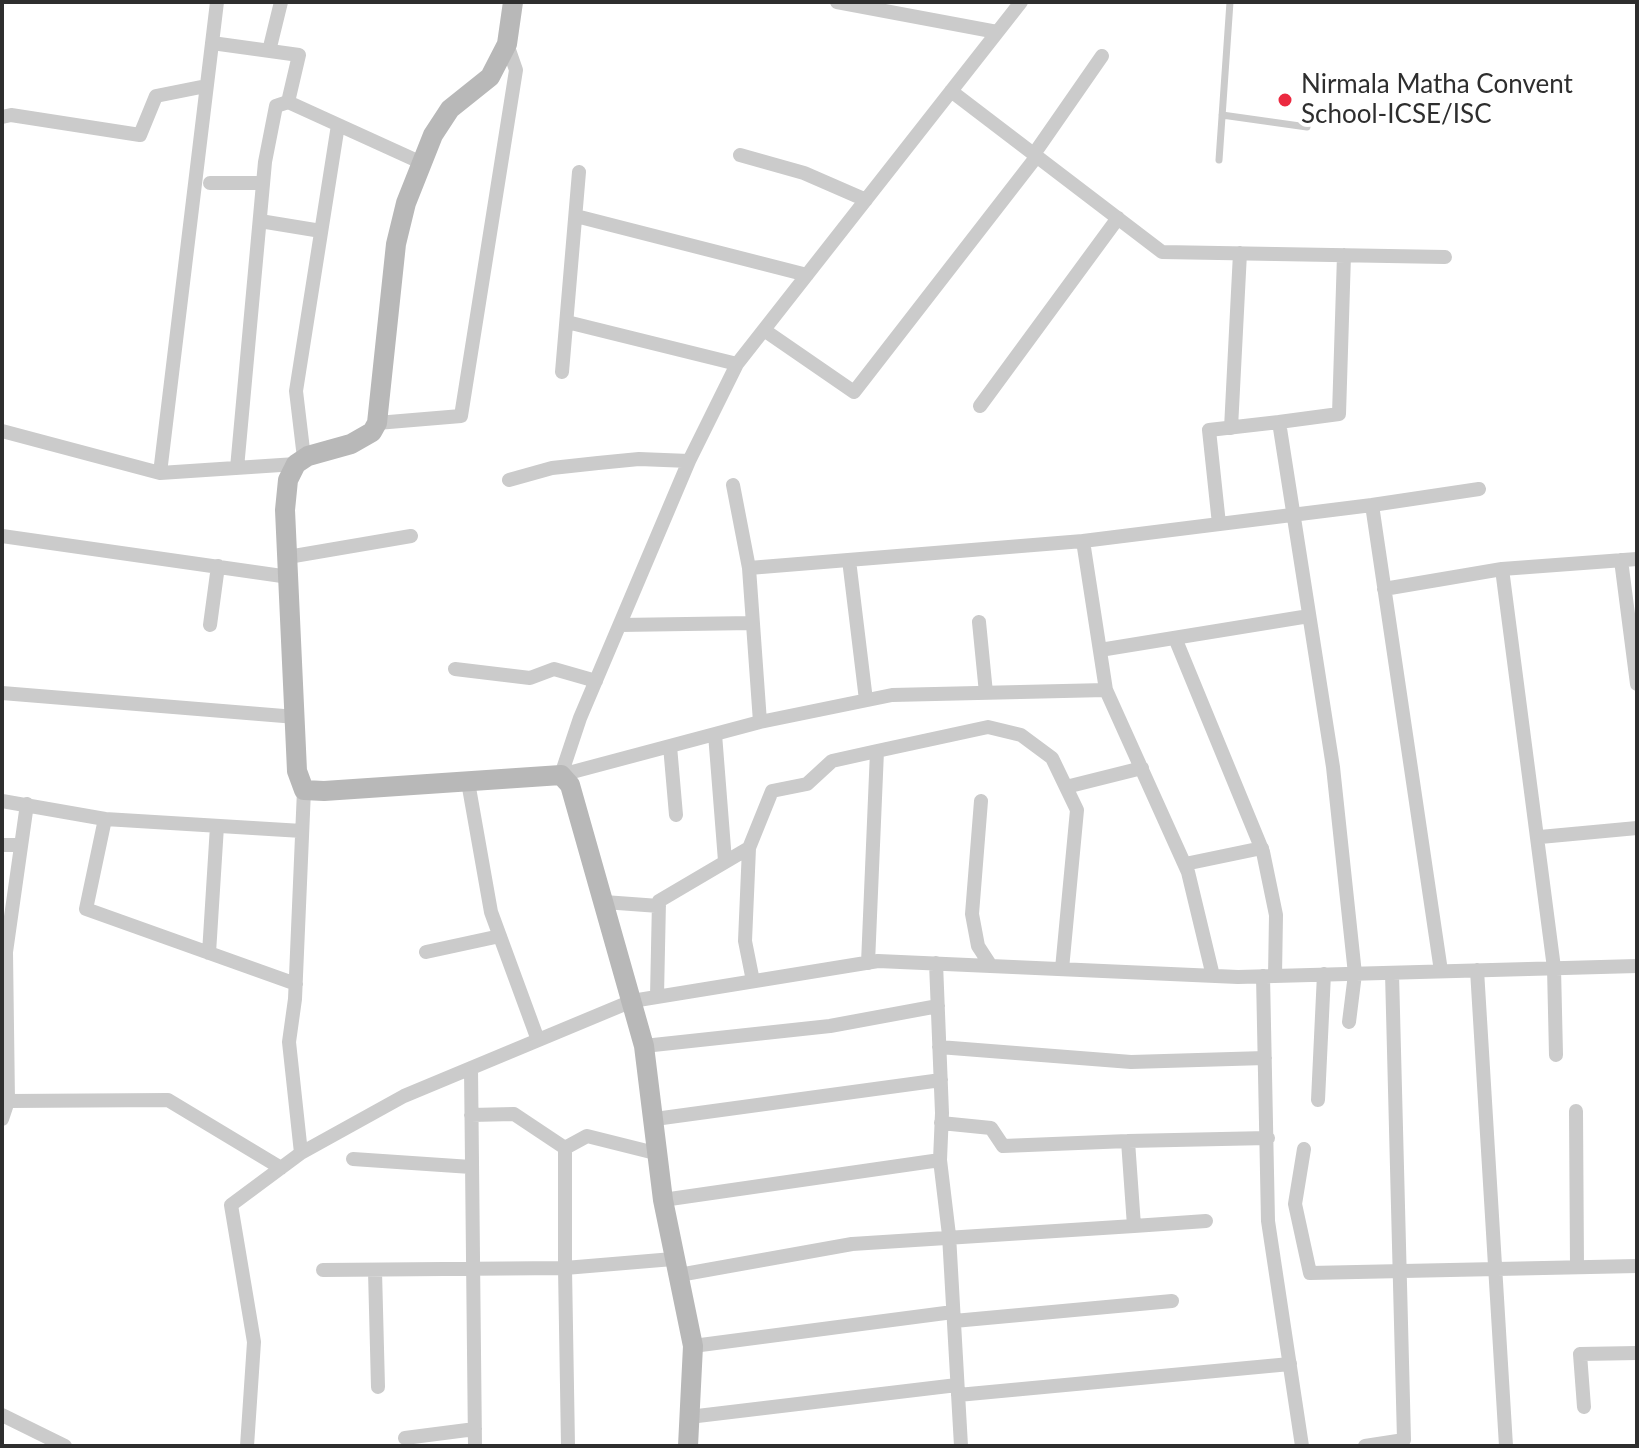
<!DOCTYPE html>
<html>
<head>
<meta charset="utf-8">
<style>
  body { margin:0 }
  #map { position:relative; width:1639px; height:1448px; overflow:hidden; background:#fff; font-family:Lato,sans-serif }
  canvas { display:block }
  .frame { position:absolute; inset:0; border:4px solid #2e2e2e; pointer-events:none }
</style>
</head>
<body>
<div id="map">
<canvas width="1639" height="1448"></canvas>
<div class="frame"></div>
</div>
<script>
const ctx = document.querySelector('canvas').getContext('2d');
ctx.lineJoin = 'round';
const shape = rows => new Path2D(rows.map(r => 'M' + r).join(''));
function trace(path, color, width, dash) { ctx.strokeStyle = color; ctx.lineWidth = width; ctx.lineCap = dash ? 'butt' : 'round'; ctx.setLineDash(dash || []); ctx.stroke(path); }
function write(font, color, halo, rows, align = 'center') {
  ctx.font = font + ' Lato,sans-serif'; ctx.lineWidth = 8; ctx.setLineDash([]); ctx.textBaseline = 'middle'; ctx.strokeStyle = halo; ctx.fillStyle = color; for (const [text, x, y, turn = 0] of rows) {
    ctx.save(); ctx.translate(x, y); ctx.rotate((+turn || 0) * Math.PI / 180); ctx.textAlign = isNaN(turn) ? turn : align; if (halo) ctx.strokeText(text, 0, 0); ctx.fillText(text, 0, 0); ctx.restore();
  }
}
const lane = shape([
  [1222,115,1307,127],
  [1219,160,1230,2]
]);
const street = shape([
  [217,2,160,473,296,464],
  [837,2,997,32],
  [212,43,299,55,288,102],
  [269,51,281,2],
  [951,91,1162,252,1445,257],
  [2,117,11,115,140,135,156,96,206,86],
  [1034,154,1102,56],
  [740,155,804,173,866,200],
  [210,183,263,183],
  [576,216,807,275],
  [260,221,321,231],
  [567,322,737,364],
  [764,330,854,392,1037,156],
  [562,372,579,172],
  [980,406,1118,218],
  [1279,422,1339,414,1344,255],
  [377,423,461,416,516,70,507,44],
  [1231,428,1240,253],
  [2,431,160,473],
  [304,458,296,391,338,125],
  [237,468,265,162,276,106,288,102,422,163],
  [509,480,552,468,598,463,639,459,689,461],
  [733,485,749,568],
  [1372,505,1479,489],
  [1219,524,1209,430,1279,422,1333,767,1355,974,1349,1022],
  [2,536,289,577],
  [1083,541,1106,690],
  [288,557,411,536],
  [849,560,866,700],
  [1621,560,1637,684],
  [1502,569,1554,968,1556,1055],
  [1384,589,1502,569,1637,559],
  [979,622,986,693],
  [210,625,218,566],
  [620,625,753,623],
  [1175,638,1263,852,1276,915,1275,976],
  [1100,650,1309,616],
  [455,669,530,678,554,669,596,681],
  [2,693,296,717],
  [760,722,749,568,1083,541,1372,505,1441,971],
  [715,734,725,861],
  [670,746,676,815],
  [877,751,988,727,1021,735,1052,758,1077,810,1062,969],
  [561,775,580,718,689,461,737,364,1021,2],
  [561,775,760,722,892,695,1106,690,1188,872,1213,976],
  [468,782,491,912,538,1040],
  [1066,787,1142,768],
  [2,801,105,819,86,909,296,984],
  [981,801,972,914,978,946,991,966],
  [105,819,302,831],
  [1540,837,1637,828],
  [2,845,19,845],
  [749,848,745,941,753,981],
  [1185,864,1262,848],
  [604,902,659,906],
  [426,952,500,936],
  [209,953,217,826],
  [936,963,942,1113,940,1160,949,1235,961,1446],
  [1477,970,1506,1446],
  [1263,976,1268,1221,1302,1446],
  [657,996,659,901,749,848,772,791,807,784,832,761,877,751,868,963],
  [644,1046,830,1026,938,1006],
  [939,1047,1131,1062,1265,1058],
  [471,1068,475,1446],
  [1318,1100,1324,974],
  [8,1101,168,1100,281,1168],
  [1576,1111,1577,1267],
  [471,1115,514,1114,565,1148,587,1136,659,1154],
  [2,1119,8,1101,6,952,27,804],
  [655,1119,941,1080],
  [941,1123,991,1128,1003,1146,1128,1141],
  [565,1148,565,1268,673,1259],
  [1304,1149,1295,1204,1310,1273,1637,1266],
  [301,1153,404,1096,632,1001,878,961,1238,977,1637,966],
  [353,1159,471,1167],
  [663,1200,940,1160],
  [1134,1226,1206,1221],
  [323,1270,565,1268,568,1446],
  [375,1271,378,1387],
  [679,1275,852,1244,1134,1226,1128,1141,1268,1138],
  [954,1321,1172,1301],
  [693,1346,953,1312],
  [958,1395,1290,1364],
  [1584,1407,1580,1354,1637,1353],
  [2,1415,65,1446],
  [689,1417,957,1385],
  [405,1438,475,1429],
  [247,1446,254,1342,231,1205,301,1153,289,1042,295,999,304,790],
  [1365,1446,1404,1440,1392,973]
]);
const secondary = shape([
  [513,2,507,44,490,77,450,109,433,135,406,203,396,244,377,423,372,432,351,444,308,456,296,464,288,480,285,510,297,771,304,790,324,791,561,775,570,785,644,1046,663,1200,693,1346,688,1446]
]);
const markers = [
  [1285,100,8,"#eb2940"]
];
const poiNames = [
  ["Nirmala Matha Convent",1301,85],
  ["School-ICSE/ISC",1301,115]
];
trace(lane, '#cbcbcb', 7);
trace(street, '#cbcbcb', 14);
trace(secondary, '#b8b8b8', 20);
for (const [x, y, r, color] of markers) { const dot = new Path2D(); dot.arc(x, y, r, 0, 2 * Math.PI); ctx.fillStyle = color; ctx.fill(dot); trace(dot, '#fff', 3); }
write('26px', '#2e2e2e', '#fff', poiNames, 'left');
</script>
</body>
</html>
